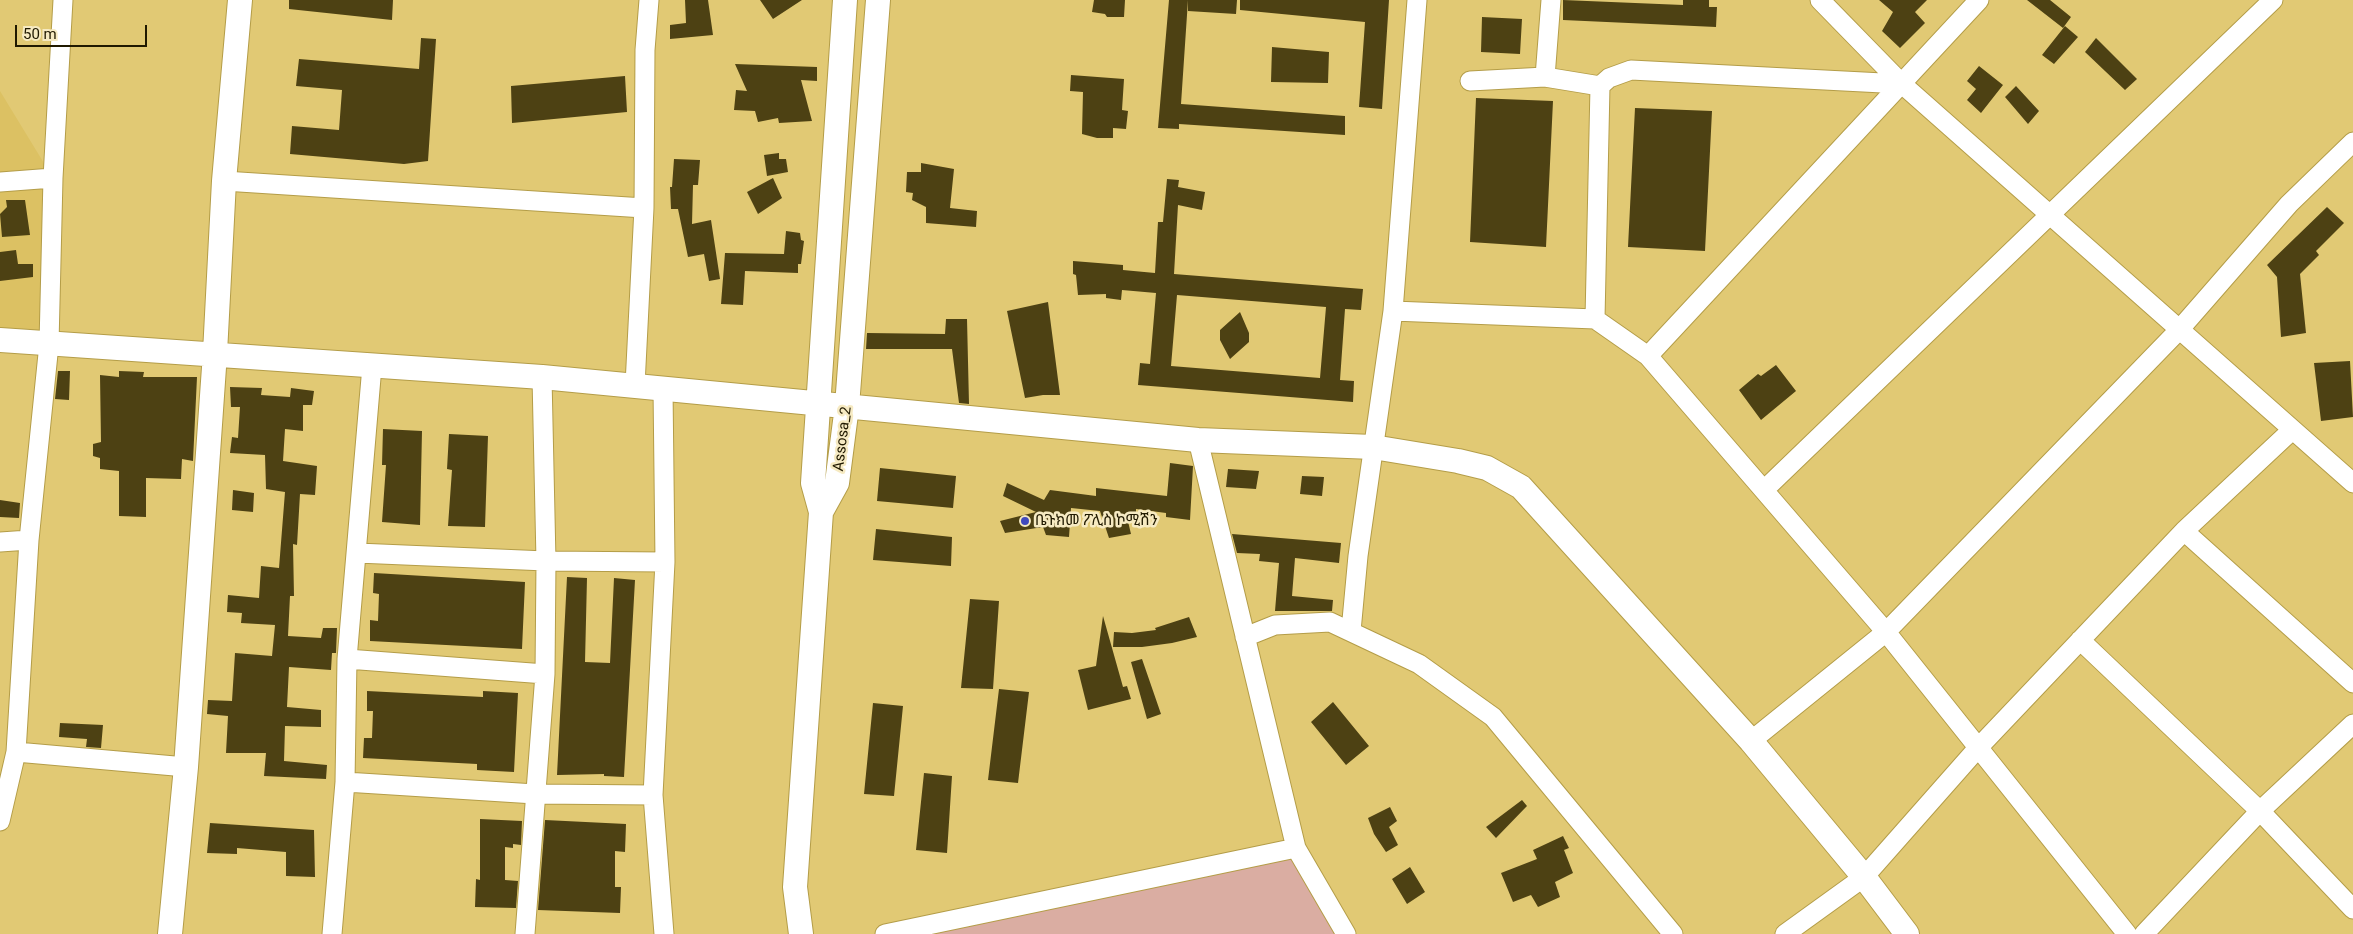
<!DOCTYPE html>
<html>
<head>
<meta charset="utf-8">
<style>
  body { margin:0 }
  #map { position:relative; width:2353px; height:934px; overflow:hidden; background:#e1c974; font-family:Roboto,sans-serif }
  canvas { display:block }
  .scale { position:absolute; left:15px; top:25px; width:132px; height:22px; box-sizing:border-box; border:2px solid #201900; border-top:0; padding-left:6px; font-size:15px; line-height:18px; white-space:nowrap; color:#201900; -webkit-text-stroke:4px #f6eac2; paint-order:stroke }
</style>
</head>
<body>
<div id="map">
<canvas width="2353" height="934"></canvas>
<div class="scale">50 m</div>
</div>
<script>
const ctx = document.querySelector('canvas').getContext('2d');
ctx.lineJoin = 'round';
function fill(path, color) { ctx.fillStyle = color; ctx.fill(path, 'evenodd'); }
const shape = rows => new Path2D(rows.map(r => 'M' + r).join(''));
function trace(path, color, width, dash) { ctx.strokeStyle = color; ctx.lineWidth = width; ctx.lineCap = dash ? 'butt' : 'round'; ctx.setLineDash(dash || []); ctx.stroke(path); }
function write(font, color, halo, rows, align = 'center') {
  ctx.font = font + ' Roboto,"Noto Sans Ethiopic",sans-serif'; ctx.lineWidth = 5; ctx.setLineDash([]); ctx.textBaseline = 'middle'; ctx.strokeStyle = halo; ctx.fillStyle = color; for (const [text, x, y, turn = 0] of rows) {
    ctx.save(); ctx.translate(x, y); ctx.rotate((+turn || 0) * Math.PI / 180); ctx.textAlign = isNaN(turn) ? turn : align; if (halo) ctx.strokeText(text, 0, 0); ctx.fillText(text, 0, 0); ctx.restore();
  }
}
const built = shape([
  [0,91,53,178,49,344,0,339]
]);
const green = shape([
  [1293,849,1342,934,879,934]
]);
const building = shape([
  [289,0,393,0,392,20,289,9],
  [685,0,708,0,713,35,670,39,670,25,686,23],
  [760,0,802,0,773,19],
  [1094,0,1125,0,1124,17,1107,17,1105,14,1092,12],
  [1169,0,1188,0,1181,104,1345,116,1345,135,1179,124,1179,129,1158,128],
  [1188,0,1237,0,1236,14,1188,11],
  [1240,0,1389,0,1382,109,1359,107,1365,22,1240,10],
  [1563,0,1683,5,1683,0,1709,0,1709,7,1717,7,1716,27,1563,20],
  [1879,0,1927,0,1915,12,1925,23,1900,48,1882,31,1893,12],
  [2027,0,2050,0,2071,17,2063,28],
  [1482,17,1522,19,1520,54,1481,52],
  [2065,26,2078,37,2054,64,2042,55],
  [421,38,436,39,428,161,404,164,290,154,292,126,339,130,342,90,296,86,299,59,419,69],
  [2096,38,2137,79,2125,90,2085,52],
  [1272,47,1329,52,1328,83,1271,82],
  [735,64,817,67,817,81,801,80,812,121,779,123,778,118,758,122,755,111,734,110,736,90,747,91],
  [1979,66,2003,85,1981,113,1967,100,1976,89,1967,81],
  [1071,75,1124,79,1122,110,1128,111,1126,129,1113,128,1113,138,1097,138,1082,134,1083,92,1070,91],
  [625,76,627,112,512,123,511,86],
  [2016,86,2039,111,2028,124,2005,97],
  [1476,98,1553,101,1546,247,1470,242],
  [1635,108,1712,111,1705,251,1628,247],
  [779,153,779,159,786,159,788,172,767,176,764,155],
  [674,159,700,160,698,185,693,185,692,224,711,220,720,279,709,281,704,254,688,257,678,209,671,209,670,187,672,187],
  [921,163,954,169,950,208,977,211,976,227,926,223,926,207,912,200,913,193,906,192,907,172,921,172],
  [773,178,782,198,758,214,747,192],
  [1167,179,1179,180,1178,187,1205,192,1202,210,1178,205,1174,274,1363,289,1361,310,1345,309,1340,380,1354,381,1353,402,1138,385,1140,363,1150,364,1156,293,1122,290,1121,300,1106,298,1106,294,1078,295,1076,275,1073,274,1073,261,1123,265,1123,270,1155,273,1158,222,1163,222],
  [1177,295,1326,307,1320,378,1171,366],
  [6,200,25,200,30,235,2,237,0,214,7,207],
  [2327,207,2344,223,2316,251,2319,255,2300,274,2306,333,2281,337,2277,277,2267,265],
  [786,231,800,233,801,240,804,241,801,264,798,264,798,273,745,271,743,305,721,304,725,253,784,254],
  [16,250,18,264,33,264,33,277,0,281,0,252],
  [1048,302,1060,395,1043,395,1025,398,1007,311],
  [1240,312,1249,333,1249,342,1230,359,1220,340,1220,330],
  [946,319,967,319,969,404,959,403,952,349,866,349,867,333,945,334],
  [2350,361,2353,417,2321,421,2314,363],
  [1776,365,1796,391,1761,420,1739,390,1758,374,1761,376],
  [58,371,70,371,69,400,55,399],
  [119,371,144,372,143,377,197,377,193,461,182,459,181,479,146,478,146,517,119,516,119,471,100,469,100,458,93,456,93,444,101,442,100,375,119,377],
  [230,387,262,388,261,395,290,397,291,388,314,391,312,405,303,405,303,431,285,429,283,461,317,466,315,495,300,494,297,545,293,544,294,596,290,596,288,636,321,638,323,628,337,628,336,653,332,653,331,670,289,667,287,707,321,710,321,727,285,726,284,761,327,765,326,779,264,776,266,753,226,753,228,716,207,714,208,700,232,701,235,653,272,656,275,625,241,623,242,613,227,612,228,595,259,598,261,566,279,568,285,492,266,489,265,455,230,453,232,437,238,438,240,407,231,407],
  [383,429,422,431,420,525,382,522,386,465,382,465],
  [449,434,488,436,485,527,448,526,452,470,447,469],
  [1170,463,1193,466,1190,520,1166,517,1166,513,1136,509,1136,514,1126,513,1131,534,1109,538,1100,511,1071,508,1069,537,1046,535,1043,527,1005,533,1000,521,1036,512,1003,496,1007,483,1044,500,1050,490,1096,496,1096,488,1167,496],
  [880,468,956,476,953,508,877,501],
  [1228,469,1259,471,1256,489,1226,487],
  [1302,476,1324,477,1322,496,1300,494],
  [233,490,254,493,253,512,232,510],
  [0,500,20,503,19,518,0,517],
  [876,529,952,537,951,566,873,560],
  [1232,534,1341,543,1339,563,1295,558,1292,596,1333,600,1332,611,1275,611,1279,563,1259,561,1260,554,1237,553],
  [374,573,525,582,522,649,370,641,370,620,378,621,379,594,373,593],
  [567,577,587,578,585,662,610,663,614,578,635,580,624,777,604,776,604,774,557,775],
  [970,599,999,601,993,689,961,688],
  [1103,616,1123,687,1127,686,1131,699,1088,710,1078,670,1096,666],
  [1189,617,1197,637,1172,643,1142,647,1113,647,1114,632,1132,633,1156,630,1155,628],
  [1142,659,1161,714,1147,719,1131,662],
  [999,689,1029,692,1018,783,988,780],
  [367,691,483,697,483,691,518,693,514,772,477,770,477,764,363,758,364,738,372,738,373,711,367,711],
  [1333,702,1369,746,1346,765,1311,722],
  [873,703,903,706,894,796,864,794],
  [60,723,103,725,101,748,86,747,87,739,59,737],
  [924,773,952,776,947,853,916,850],
  [1522,800,1527,806,1496,838,1486,827],
  [1390,807,1397,821,1389,827,1398,845,1386,852,1374,834,1368,818],
  [480,819,522,821,521,845,513,844,513,848,505,847,505,880,518,881,516,908,475,907,476,879,480,880],
  [545,820,626,824,625,852,615,851,615,887,621,887,620,913,538,910],
  [210,823,314,830,315,877,286,876,286,852,237,848,237,854,207,853],
  [1563,836,1569,848,1564,850,1573,873,1555,882,1560,897,1538,907,1531,895,1513,902,1501,873,1537,859,1533,850],
  [1410,867,1425,892,1407,904,1392,879]
]);
const minor = shape([
  [1820,0,1902,84,2353,483],
  [1545,77,1551,0],
  [1470,81,1545,77,1600,86],
  [224,181,644,208],
  [0,182,53,178],
  [1393,311,1595,319,1648,356,1886,632,2127,934],
  [1595,319,1600,86,1609,78,1631,70,1902,84],
  [1648,356,1979,0],
  [635,385,644,208,645,50,649,0],
  [663,388,665,562,653,795,664,934],
  [1198,440,1296,848,1346,934],
  [1764,490,2273,0],
  [2184,531,2353,683],
  [0,542,29,540],
  [357,553,546,561,665,562],
  [1351,631,1358,556,1393,311,1417,0],
  [1245,637,1275,625,1330,622,1419,664,1493,717,1673,934],
  [2080,640,2260,811,2353,909],
  [347,659,545,674],
  [1751,741,1886,632,2179,330,2289,204,2353,142],
  [16,752,186,767],
  [345,782,535,794,653,795],
  [0,821,16,752,29,540,49,344,53,178,63,0],
  [332,934,345,782,347,659,372,366],
  [525,934,545,674,546,561,542,377],
  [885,934,1296,848],
  [1785,934,1864,877,1977,749,2184,531,2292,430],
  [2144,934,2260,811,2353,724]
]);
const tertiary = shape([
  [0,340,542,377,1198,440,1373,447,1458,461,1487,468,1521,487,1751,741,1864,877,1907,934],
  [821,512,837,483,847,406,878,0],
  [170,934,186,767,215,353,224,181,240,0],
  [801,934,795,887,821,512,813,483,845,0]
]);
const markers = [
  [1025,521,5,"#4049bd"]
];
const streetNames = [
  ["Assosa_2",843,439,-83]
];
const poiNames = [
  ["ቤጉክመ ፖሊስ ኮሚሽን",1035,521]
];
fill(built, '#dcc163');
fill(green, '#daada2');
fill(building, '#4d4113');
trace(minor, '#b49d48', 21);
trace(tertiary, '#b49d48', 26);
trace(minor, '#fff', 19);
trace(tertiary, '#fff', 24);
for (const [x, y, r, color] of markers) { const dot = new Path2D(); dot.arc(x, y, r, 0, 2 * Math.PI); ctx.fillStyle = color; ctx.fill(dot); trace(dot, '#f6eac2', 2); }
write('15px', '#201900', '#f6eac2', streetNames);
write('15px', '#201900', '#f6eac2', poiNames, 'left');
</script>
</body>
</html>
